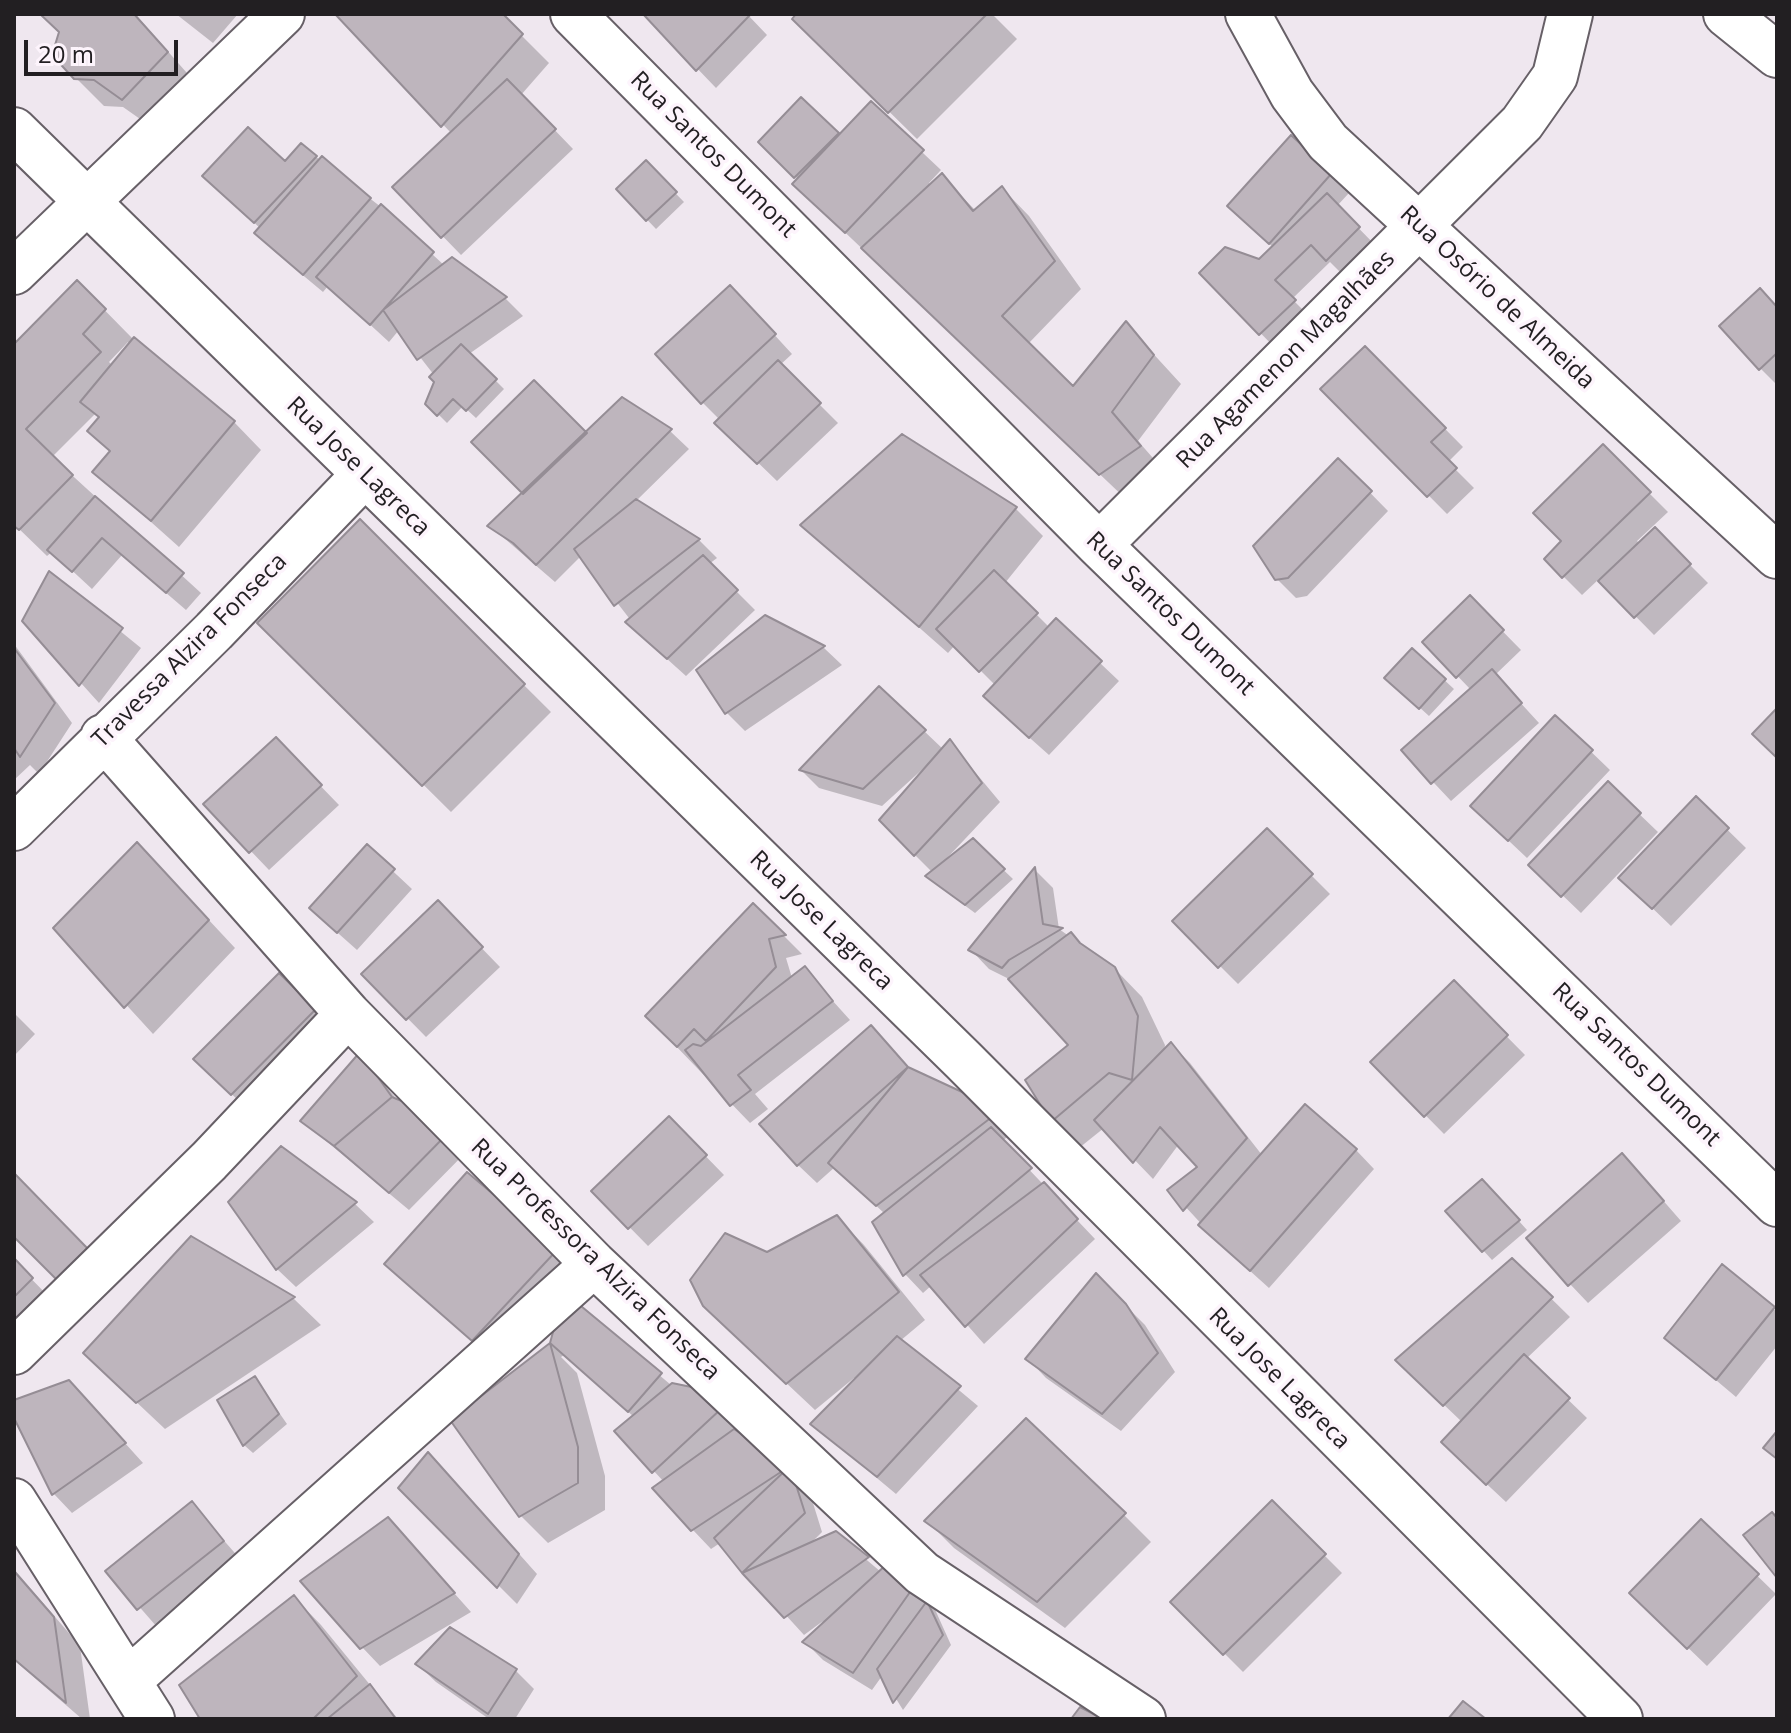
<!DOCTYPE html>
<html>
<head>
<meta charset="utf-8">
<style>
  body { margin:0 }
  #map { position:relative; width:1791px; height:1733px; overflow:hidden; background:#efe7ef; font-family:"Open Sans",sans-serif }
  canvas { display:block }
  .frame { position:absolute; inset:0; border:16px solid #221f22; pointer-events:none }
  .scale { position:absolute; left:24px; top:40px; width:154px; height:36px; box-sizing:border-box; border:4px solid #221f22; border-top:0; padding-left:10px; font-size:24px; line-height:28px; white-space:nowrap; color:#221f22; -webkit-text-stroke:6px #fdf4fc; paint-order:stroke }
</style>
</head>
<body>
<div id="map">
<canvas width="1791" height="1733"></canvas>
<div class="frame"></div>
<div class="scale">20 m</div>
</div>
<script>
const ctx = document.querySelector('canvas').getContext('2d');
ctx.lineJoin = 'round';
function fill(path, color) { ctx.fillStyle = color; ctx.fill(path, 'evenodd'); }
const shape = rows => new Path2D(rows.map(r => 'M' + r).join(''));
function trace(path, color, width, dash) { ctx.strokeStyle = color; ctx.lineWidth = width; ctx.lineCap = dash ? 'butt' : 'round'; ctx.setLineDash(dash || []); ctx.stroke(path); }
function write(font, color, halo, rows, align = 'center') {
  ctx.font = font + ' "Open Sans",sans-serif'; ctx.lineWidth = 7; ctx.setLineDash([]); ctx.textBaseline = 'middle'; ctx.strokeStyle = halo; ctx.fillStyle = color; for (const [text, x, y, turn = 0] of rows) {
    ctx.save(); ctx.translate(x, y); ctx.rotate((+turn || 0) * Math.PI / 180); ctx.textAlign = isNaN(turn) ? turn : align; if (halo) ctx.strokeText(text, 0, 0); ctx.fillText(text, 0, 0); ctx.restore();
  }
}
const shadow = shape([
  [43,14,135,14,194,81,150,126,123,107,104,106,76,78,61,32],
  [176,14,238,14,213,43],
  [338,14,500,14,549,63,521,95,573,149,461,255,395,187,452,134],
  [645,14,747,14,767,35,716,88],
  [799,14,992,14,1017,39,917,139,795,19],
  [801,100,839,137,871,104,941,170,929,183,931,185,942,176,976,211,1002,188,1029,216,1081,289,1028,344,1073,389,1126,324,1181,384,1138,441,1167,474,1128,501,813,202,799,180,761,142],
  [302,146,381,207,445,266,452,260,505,298,523,316,469,354,504,389,476,418,463,406,447,423,427,403,437,382,434,375,399,330,389,342,328,286,323,292,275,252,256,233,261,229,223,194,285,164],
  [646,163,684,202,656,229,618,189],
  [1331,174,1349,193,1337,206,1377,247,1346,278,1330,262,1292,299,1313,320,1279,352,1202,273,1260,261,1274,248,1248,224],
  [77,282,132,338,234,422,261,450,179,547,95,472,111,452,90,431,100,419,95,414,52,457,201,593,186,610,122,555,92,589,52,552,47,556,14,524,14,347],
  [128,342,130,344,113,366,109,362],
  [748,306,792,354,780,365,838,423,777,481,717,423,720,420,702,402],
  [1777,308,1777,385,1760,368],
  [1365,348,1463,447,1448,462,1474,488,1447,514,1323,389],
  [623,399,670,431,689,449,636,501,699,540,717,558,709,564,755,610,686,676,646,640,581,556,555,582,490,526],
  [903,436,1016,509,1043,536,1005,583,1050,628,1100,663,1119,681,1049,755,1004,715,996,686,955,645,948,653,803,525],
  [1603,447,1668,512,1637,541,1640,544,1655,530,1708,583,1654,635,1599,579,1582,595,1546,559,1564,541],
  [1338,460,1388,511,1307,596,1296,598,1277,579],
  [360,522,551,712,451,812,260,623],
  [50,574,141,648,99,703,25,621],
  [1470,598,1521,650,1495,675,1539,723,1451,801,1403,750,1471,690,1425,642],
  [766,617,824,648,842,665,745,731,727,713,699,670],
  [14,644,72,723,39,774,30,765,14,780],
  [1412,650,1454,689,1429,716,1396,686],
  [880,689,944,750,950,742,1000,802,947,858,973,841,1013,879,975,913,937,885,928,876,933,873,915,855,926,766,882,806,819,788,801,770],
  [1556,718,1610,770,1527,858,1491,824],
  [276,740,339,805,269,870,206,804],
  [1608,784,1658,832,1581,913,1531,865],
  [1696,799,1746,848,1671,926,1621,878],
  [1267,831,1330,894,1238,984,1175,921],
  [367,847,412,889,357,950,330,926],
  [1035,870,1053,888,1059,929,1114,968,1142,997,1165,1045,1164,1052,1172,1045,1190,1063,1262,1155,1356,1150,1374,1169,1269,1288,1219,1243,1170,1190,1200,1167,1179,1144,1153,1179,1104,1128,1079,1148,1052,1121,1070,1045,1013,981,989,969,971,950],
  [164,872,235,948,153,1034,56,928],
  [438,903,500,967,426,1037,364,974],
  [754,906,802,954,786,958,792,978,804,969,850,1020,755,1094,768,1109,750,1123,647,1016],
  [279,976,333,1028,250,1112,196,1059],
  [1454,983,1525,1055,1444,1134,1373,1062],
  [14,1013,35,1034,14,1056],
  [889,1046,911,1070,1018,1129,1002,1141,1095,1239,984,1344,932,1285,923,1293,905,1274,885,1214,835,1167,817,1183,798,1165],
  [360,1055,399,1102,474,1144,409,1210,302,1121],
  [687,1137,724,1175,648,1246,594,1191],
  [281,1148,355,1204,374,1222,296,1287,277,1269,231,1202],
  [1640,1174,1681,1221,1588,1303,1570,1284],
  [468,1175,584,1278,566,1296,671,1385,752,1416,735,1432,808,1487,822,1532,808,1546,836,1534,881,1572,933,1605,951,1645,903,1710,882,1676,872,1690,823,1660,805,1642,823,1621,804,1635,720,1543,711,1549,693,1530,655,1488,664,1482,617,1431,634,1417,564,1355,561,1357,577,1373,605,1476,605,1510,548,1543,521,1516,452,1421,552,1344,564,1299,500,1366,387,1264],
  [1491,1190,1527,1230,1492,1260,1448,1212],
  [837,1217,864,1245,925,1320,900,1341,978,1406,896,1494,812,1424,856,1380,854,1378,815,1410,733,1333,767,1255],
  [191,1239,294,1299,321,1325,165,1429,114,1381],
  [1512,1260,1570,1317,1526,1359,1587,1418,1506,1502,1462,1461,1462,1422,1417,1379],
  [14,1261,50,1298,14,1333],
  [1723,1267,1777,1312,1777,1346,1736,1397,1666,1338],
  [1096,1276,1145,1325,1175,1372,1121,1431,1046,1378,1028,1359],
  [255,1378,287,1424,253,1453,244,1445],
  [87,1401,143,1463,72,1513,54,1494,14,1413,14,1402],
  [447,1473,537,1574,517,1604,401,1488],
  [191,1503,241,1560,157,1627,108,1571],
  [1272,1503,1342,1573,1243,1672,1173,1602],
  [1124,1515,1151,1542,1065,1628,954,1548,927,1521],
  [388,1519,471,1612,380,1666,362,1647],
  [1701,1521,1776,1594,1707,1666,1650,1611],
  [14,1569,80,1646,90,1719,82,1719,14,1660],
  [294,1597,321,1625,398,1719,202,1719],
  [417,1664,516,1671,534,1689,515,1719,489,1719,436,1682]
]);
const building = shape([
  [40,14,134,14,168,52,122,100,94,80,74,79,52,55,59,32,40,14],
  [335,14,503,14,523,34,441,127,335,14],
  [643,14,749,14,750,15,696,71,643,14],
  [796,14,987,14,888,113,792,19,796,14],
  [507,79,556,129,441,238,392,187,507,79],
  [801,97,839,133,794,178,758,142,801,97],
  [871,101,924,150,845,233,792,184,871,101],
  [248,127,285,161,301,143,317,156,254,223,202,176,248,127],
  [1291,135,1332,173,1269,244,1227,206,1291,135],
  [322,156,371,198,303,275,254,233,322,156],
  [646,160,677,192,646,221,616,189,646,160],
  [942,173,973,211,1002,186,1055,261,1002,316,1073,386,1126,321,1154,355,1112,412,1141,446,1099,475,861,248,942,173],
  [1327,193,1360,227,1326,261,1311,245,1275,280,1296,300,1259,335,1199,273,1225,247,1259,259,1327,193],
  [381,204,434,252,370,325,316,277,381,204],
  [452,257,507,297,417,360,383,310,452,257],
  [77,280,106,309,83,334,101,352,26,429,73,475,19,530,14,526,14,344,77,280],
  [730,285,776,334,701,404,655,354,730,285],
  [1760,288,1777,307,1777,353,1759,370,1719,326,1760,288],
  [134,337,235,421,151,521,92,472,110,451,87,431,99,417,80,402,134,337],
  [461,344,497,379,466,411,453,399,437,416,425,404,434,382,429,377,461,344],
  [1365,346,1446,428,1431,442,1457,468,1427,497,1320,389,1365,346],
  [778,360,821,403,757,464,714,423,778,360],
  [534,380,587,433,523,494,471,442,534,380],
  [622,397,672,429,536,565,513,543,487,526,622,397],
  [902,434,1017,507,919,627,800,525,902,434],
  [1603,444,1651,492,1562,578,1544,559,1561,541,1533,513,1603,444],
  [1338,458,1372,491,1288,578,1275,580,1253,546,1338,458],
  [95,496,184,573,166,593,102,538,72,572,47,550,95,496],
  [636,499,700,539,614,606,574,549,636,499],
  [360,519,525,684,422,786,257,623,360,519],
  [1655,527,1691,564,1634,618,1598,581,1655,527],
  [703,555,738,590,667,659,625,622,703,555],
  [994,570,1038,613,979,672,936,629,994,570],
  [49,571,123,628,79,686,22,621,49,571],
  [1470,595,1504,630,1456,678,1422,642,1470,595],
  [765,615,825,646,725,714,696,670,765,615],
  [1056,618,1102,661,1029,738,983,696,1056,618],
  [14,648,55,703,20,757,14,748,14,648],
  [1412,648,1446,679,1419,709,1384,678,1412,648],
  [1492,669,1522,703,1431,784,1401,750,1492,669],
  [879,686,926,730,863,789,799,770,879,686],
  [1777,708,1777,758,1752,734,1777,708],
  [1555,715,1593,750,1508,841,1470,806,1555,715],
  [276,737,322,785,249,853,203,804,276,737],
  [950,739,982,783,914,856,879,820,950,739],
  [1608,781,1641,813,1561,897,1528,865,1608,781],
  [1696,796,1729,828,1652,909,1618,878,1696,796],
  [1267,828,1313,874,1218,968,1172,921,1267,828],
  [973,838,1005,869,965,905,925,876,973,838],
  [137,842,209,920,124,1008,53,928,137,842],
  [367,844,395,869,337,933,309,908,367,844],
  [1035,867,1043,924,1063,928,1009,960,1002,968,968,950,1035,867],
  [438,900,483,947,406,1020,361,974,438,900],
  [753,903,786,935,769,939,776,967,706,1041,694,1029,677,1047,645,1016,753,903],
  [1071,932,1080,943,1115,967,1138,1016,1132,1080,1109,1073,1051,1122,1025,1080,1068,1045,1008,979,1071,932],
  [805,966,833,1001,738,1075,751,1090,730,1106,685,1050,693,1044,701,1046,805,966],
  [279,973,316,1009,231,1095,193,1059,279,973],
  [1454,980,1508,1035,1424,1117,1370,1062,1454,980],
  [871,1025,908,1067,797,1166,759,1124,871,1025],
  [1171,1042,1247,1138,1183,1211,1167,1190,1197,1167,1160,1127,1133,1163,1094,1120,1171,1042],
  [360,1052,392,1097,334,1146,300,1121,360,1052],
  [908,1067,1001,1110,876,1206,828,1163,908,1067],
  [392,1097,457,1124,389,1193,334,1146,392,1097],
  [1305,1104,1357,1149,1250,1271,1198,1225,1305,1104],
  [669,1116,707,1155,628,1229,591,1191,669,1116],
  [991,1127,1032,1168,903,1276,872,1222,991,1127],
  [281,1146,357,1202,276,1270,228,1202,281,1146],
  [1622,1153,1664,1201,1568,1286,1526,1238,1622,1153],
  [467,1172,558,1249,472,1341,384,1264,467,1172],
  [14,1173,91,1252,59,1282,14,1237,14,1173],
  [1482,1179,1520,1220,1482,1252,1445,1211,1482,1179],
  [1044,1182,1078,1219,965,1327,920,1275,1044,1182],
  [837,1215,899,1292,786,1384,703,1306,690,1280,725,1233,767,1252,837,1215],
  [191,1236,295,1297,136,1403,83,1353,191,1236],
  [14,1258,33,1278,14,1297,14,1258],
  [1512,1258,1553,1297,1443,1406,1395,1360,1512,1258],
  [1722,1264,1775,1307,1716,1380,1664,1338,1722,1264],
  [1096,1273,1126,1304,1158,1353,1102,1414,1025,1359,1096,1273],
  [564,1292,662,1373,628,1412,550,1343,564,1292],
  [897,1336,961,1386,877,1477,810,1424,897,1336],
  [550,1343,578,1447,578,1483,519,1517,450,1420,550,1343],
  [1524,1354,1570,1398,1486,1485,1441,1442,1524,1354],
  [255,1376,279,1414,243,1446,217,1400,255,1376],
  [69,1380,126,1443,52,1495,14,1418,14,1400,69,1380],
  [672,1383,735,1396,652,1473,614,1431,672,1383],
  [1026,1418,1126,1513,1037,1602,924,1521,1026,1418],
  [734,1429,790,1466,691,1531,652,1488,734,1429],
  [1777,1431,1777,1459,1763,1448,1777,1431],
  [428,1452,519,1554,497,1588,398,1488,428,1452],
  [790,1466,805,1513,742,1573,714,1538,790,1466],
  [1272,1500,1326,1554,1223,1655,1170,1602,1272,1500],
  [192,1501,224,1541,137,1610,105,1571,192,1501],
  [1772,1512,1777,1518,1777,1578,1743,1535,1772,1512],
  [388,1517,455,1593,360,1649,300,1581,388,1517],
  [1701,1519,1759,1574,1687,1649,1629,1593,1701,1519],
  [836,1531,869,1557,784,1618,742,1573,836,1531],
  [900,1552,915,1585,853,1673,802,1642,900,1552],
  [14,1571,54,1617,66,1703,14,1659,14,1571],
  [294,1595,357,1676,313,1719,200,1719,179,1685,294,1595],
  [927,1601,943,1635,893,1703,877,1669,927,1601],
  [450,1627,517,1669,488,1714,415,1664,450,1627],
  [370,1684,396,1719,327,1719,370,1684],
  [1463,1701,1486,1719,1448,1719,1463,1701],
  [1080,1707,1103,1719,1071,1719,1080,1707]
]);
const street = shape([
  [573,14,1099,545,1777,1204],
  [1248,14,1292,94,1328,142,1777,556],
  [1726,14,1777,55],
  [14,130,963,1060,1620,1719],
  [14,272,282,14],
  [1099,545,1522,123,1555,76,1570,14],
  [103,737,348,1014,594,1264,922,1573,1143,1719],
  [14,828,214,631,365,474],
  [14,1352,209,1161,348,1014],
  [14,1501,152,1719],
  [129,1680,594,1264]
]);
const streetNames = [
  ["Rua Santos Dumont",713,155,45],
  ["Rua Osório de Almeida",1497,298,43],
  ["Rua Agamenon Magalhães",1286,360,-45],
  ["Rua Jose Lagreca",358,467,44],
  ["Rua Santos Dumont",1170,614,44],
  ["Travessa Alzira Fonseca",190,651,-45],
  ["Rua Jose Lagreca",821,921,44],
  ["Rua Santos Dumont",1636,1065,44],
  ["Rua Professora Alzira Fonseca",595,1260,44],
  ["Rua Jose Lagreca",1279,1379,45]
];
fill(shadow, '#0003');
fill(building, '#beb5bd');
trace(building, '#958d95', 2);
trace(street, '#676067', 48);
trace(street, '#fff', 44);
write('24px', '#221f22', '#fdf4fc', streetNames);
</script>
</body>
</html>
